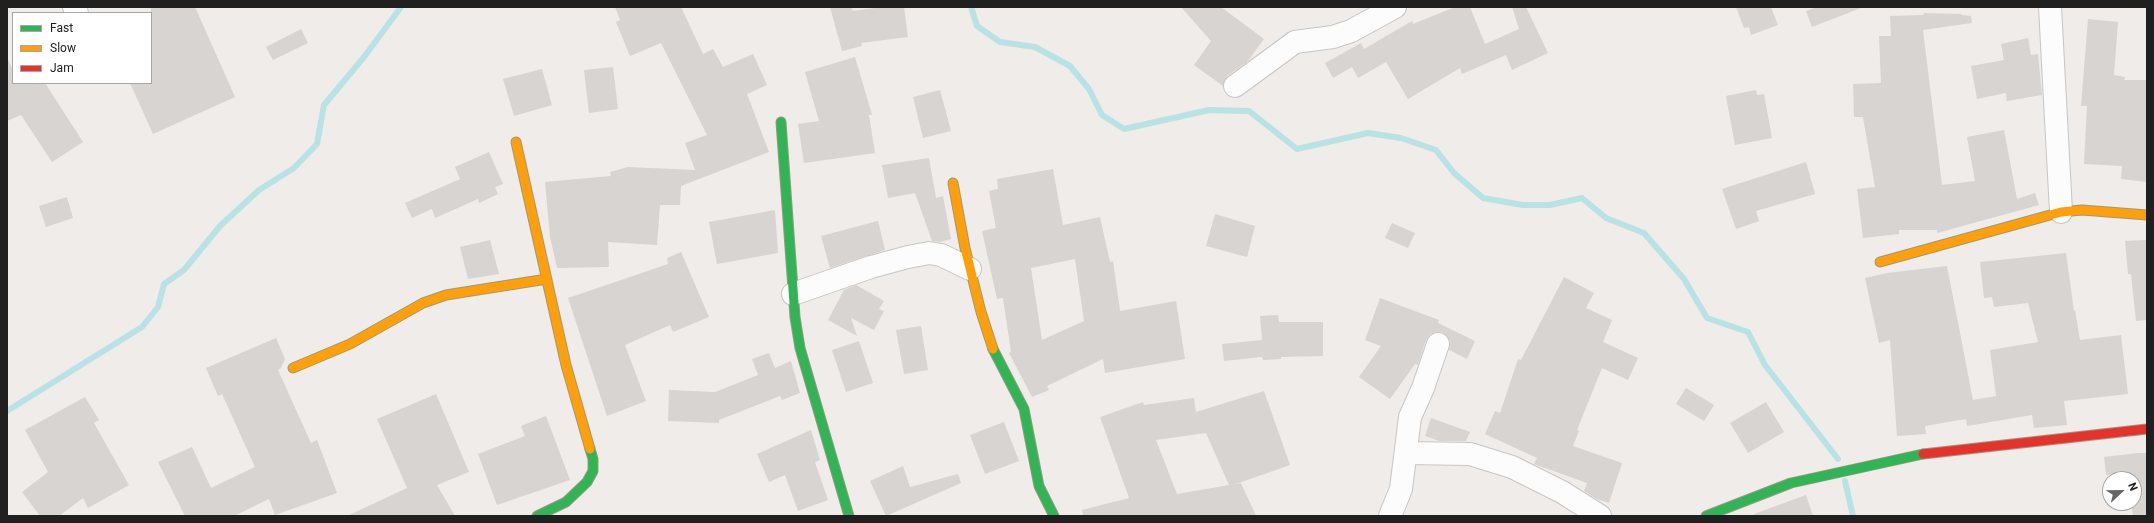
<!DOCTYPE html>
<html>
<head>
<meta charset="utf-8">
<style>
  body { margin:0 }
  #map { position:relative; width:2154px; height:523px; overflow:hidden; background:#efece9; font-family:Roboto,sans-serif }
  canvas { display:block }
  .frame { position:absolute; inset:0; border:8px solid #202020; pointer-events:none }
  .legend { position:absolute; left:12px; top:12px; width:140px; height:72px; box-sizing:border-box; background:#fff; border:1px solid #a6a6a6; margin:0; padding:5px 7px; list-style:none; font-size:12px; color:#202020 }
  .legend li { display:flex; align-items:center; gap:8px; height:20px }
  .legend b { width:20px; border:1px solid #a6a6a6 }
  .north { position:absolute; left:2102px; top:471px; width:40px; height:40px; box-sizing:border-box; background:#fff; border:1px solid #a6a6a6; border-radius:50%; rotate:68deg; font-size:11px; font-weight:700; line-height:16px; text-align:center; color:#202020 }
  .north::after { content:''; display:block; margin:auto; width:14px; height:18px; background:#686766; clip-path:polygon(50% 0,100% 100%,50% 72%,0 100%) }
</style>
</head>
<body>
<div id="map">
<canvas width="2154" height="523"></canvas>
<div class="frame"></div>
<ul class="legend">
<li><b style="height:5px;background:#30b455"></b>Fast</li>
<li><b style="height:5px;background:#ff9f0a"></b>Slow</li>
<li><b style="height:5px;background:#e5322d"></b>Jam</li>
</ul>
<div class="north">N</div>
</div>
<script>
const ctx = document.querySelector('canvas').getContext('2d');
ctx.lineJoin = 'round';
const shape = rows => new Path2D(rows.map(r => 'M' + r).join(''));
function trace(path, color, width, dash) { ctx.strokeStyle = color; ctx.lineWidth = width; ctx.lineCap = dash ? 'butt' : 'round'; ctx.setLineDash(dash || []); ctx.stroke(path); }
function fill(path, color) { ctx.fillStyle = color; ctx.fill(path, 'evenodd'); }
const stream = shape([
  [971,7,977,26,1000,42,1035,47,1070,66,1089,89,1102,115,1124,129,1209,110,1249,111,1297,149,1368,133,1401,138,1436,150,1454,173,1483,198,1523,205,1550,205,1582,198,1606,218,1644,233,1684,279,1707,318,1748,332,1765,365,1838,459],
  [7,411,142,327,158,307,164,284,184,270,220,226,259,190,294,168,317,144,324,105,364,57,401,7],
  [1845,481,1853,516]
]);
const building = shape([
  [151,7,195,7,235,97,153,134,130,83,151,83],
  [615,7,681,7,703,54,713,49,723,67,753,54,767,85,747,94,769,152,681,186,680,205,660,205,657,245,608,242,609,267,557,268,550,237,545,182,611,176,610,172,628,167,695,170,685,143,707,135,661,43,630,56,616,22,620,20],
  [830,7,851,7,853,11,882,7,904,7,908,37,861,43,862,46,842,51],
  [1181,7,1221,7,1264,39,1247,62,1227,76,1223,86,1194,65,1211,41],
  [1455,7,1470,7,1485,44,1519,29,1512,7,1526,7,1548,53,1512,70,1506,55,1462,74,1460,68,1408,99,1386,62,1358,78,1352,67,1333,78,1325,63,1361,43,1364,49,1412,21,1413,24],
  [1736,7,1771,7,1778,25,1751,35,1749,27,1744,28],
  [1817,7,1861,7,1861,8,1812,27,1806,11],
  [1924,13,1961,14,1962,15,1971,16,1972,23,1923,30,1942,185,1975,181,1967,137,2004,130,2017,199,2035,193,2039,205,1937,233,1937,230,1899,230,1899,234,1863,238,1857,189,1875,187,1863,117,1854,117,1853,84,1881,83,1879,36,1891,36,1890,16,1923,15],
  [2088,19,2118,22,2114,75,2125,77,2124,80,2147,80,2147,182,2121,179,2122,166,2084,164,2087,106,2081,106],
  [301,29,308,43,273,60,266,47],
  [2028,38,2031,55,2038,54,2042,95,2007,101,2006,93,1977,99,1971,66,2004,60,2001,44],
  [7,57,13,70,13,83,45,83,83,142,52,162,21,115,7,121],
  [855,57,872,115,869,115,875,153,804,163,798,124,819,121,805,72],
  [613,67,618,109,589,113,584,70],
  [542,69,552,105,514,116,503,79],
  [940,90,951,131,923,138,913,97],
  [1756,90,1757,95,1764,94,1772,138,1735,145,1726,96],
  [489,152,503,184,495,187,498,194,479,203,478,199,435,218,432,209,412,218,405,203,460,179,455,167],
  [929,158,936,198,943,196,951,239,940,242,932,241,915,193,888,198,882,165],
  [1806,162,1815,194,1756,211,1759,221,1736,229,1722,189],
  [1053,169,1063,225,1100,217,1110,262,1113,261,1120,311,1176,301,1185,359,1105,373,1103,359,1047,386,1049,390,1032,397,1009,353,1011,352,1003,298,997,299,982,231,996,228,989,191,998,189,997,179],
  [1075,259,1084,321,1042,340,1031,268],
  [67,197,73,218,46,227,39,206],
  [775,210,778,253,717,264,709,222],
  [1215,214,1255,226,1247,257,1206,246],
  [878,221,885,250,830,268,821,236],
  [1392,223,1415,233,1408,248,1385,238],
  [490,240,499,274,468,279,460,247],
  [2147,240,2147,320,2136,321,2131,274,2128,274,2125,241],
  [681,252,709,317,673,332,670,325,625,345,646,401,607,416,568,298,668,264,667,258],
  [2066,253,2074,311,2075,310,2080,340,2121,335,2128,394,2064,401,2067,425,2034,428,2032,415,1967,426,1966,419,1925,426,1926,434,1897,436,1890,340,1879,343,1865,278,1887,273,1947,266,1973,400,1996,396,1990,350,2038,342,2028,303,1994,307,1992,297,1984,298,1980,262],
  [1564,277,1594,293,1586,308,1612,320,1603,342,1638,358,1628,380,1602,368,1577,430,1579,431,1573,446,1622,463,1609,503,1597,499,1584,491,1587,483,1534,464,1537,458,1485,434,1495,411,1500,413,1518,359,1521,360],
  [856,285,884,301,879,309,884,311,874,330,851,318,857,336,828,320,844,290],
  [1380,298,1439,320,1438,323,1475,341,1467,359,1449,350,1450,341,1442,332,1436,332,1430,334,1426,340,1418,365,1415,364,1390,399,1359,377,1381,346,1365,340],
  [1278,315,1279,322,1323,322,1323,356,1281,357,1281,359,1263,360,1262,357,1224,361,1222,344,1262,340,1260,316],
  [921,326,928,370,904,374,896,330],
  [276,338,285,359,281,368,278,370,311,443,317,440,337,493,275,515,269,499,234,516,185,516,158,462,192,447,211,488,255,467,222,394,218,396,206,368],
  [859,341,873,383,846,392,832,350],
  [769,353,775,368,791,361,800,393,782,400,780,396,719,420,719,423,668,421,669,390,715,392,758,375,752,359],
  [1686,388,1714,405,1704,421,1676,404],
  [1264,391,1290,465,1233,485,1241,483,1256,516,1083,516,1082,510,1129,498,1100,417,1143,402,1144,405,1194,398,1196,412],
  [1206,433,1229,485,1177,494,1156,440],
  [436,394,469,472,437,485,455,516,347,516,407,488,377,419],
  [85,397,99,420,94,423,129,485,88,508,83,498,59,516,40,516,22,492,48,472,25,430],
  [1766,402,1784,432,1748,453,1730,423],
  [546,416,570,480,497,505,478,454,525,436,521,426],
  [1431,418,1470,432,1466,441,1439,441,1425,436],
  [1004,422,1019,461,985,474,970,435],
  [811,430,820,460,815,462,828,500,798,511,785,475,769,482,757,454],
  [2138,453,2147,453,2147,516,2133,516,2131,503,2134,503,2134,479,2113,479,2112,474,2106,475,2104,457],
  [903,466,910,487,958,474,961,483,886,516,870,481],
  [1806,495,1813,516,1755,516,1754,514]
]);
const street = shape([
  [74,7,77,13],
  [2050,7,2061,212],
  [1235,86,1295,42,1333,37,1351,31,1395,7],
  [793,294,871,267,908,257,929,253,941,255,970,269],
  [1406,453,1470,454,1512,467,1562,492,1600,516],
  [1390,516,1401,489,1410,417,1423,388,1438,344]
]);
const fast = shape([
  [781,122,795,317,800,348,849,516],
  [993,349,1024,409,1039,486,1054,516],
  [537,516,566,502,587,482,593,471,593,459,590,449],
  [1706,516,1791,483,1923,454]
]);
const slow = shape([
  [516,142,566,365,590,449],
  [953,183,965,248,981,312,993,349],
  [1880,262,2061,212,2082,210,2147,215],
  [293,368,350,344,423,303,446,295,547,279]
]);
const jam = shape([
  [1923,454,2147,429]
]);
trace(stream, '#b9e2e5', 6);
fill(building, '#d7d4d1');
trace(street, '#c7c6c5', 24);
trace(fast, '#9b997f', 11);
trace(slow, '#9b997f', 11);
trace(jam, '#9b997f', 11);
trace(street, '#fdfcfc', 22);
trace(fast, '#30b455', 9);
trace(slow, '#ff9f0a', 9);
trace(jam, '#e5322d', 9);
</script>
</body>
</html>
